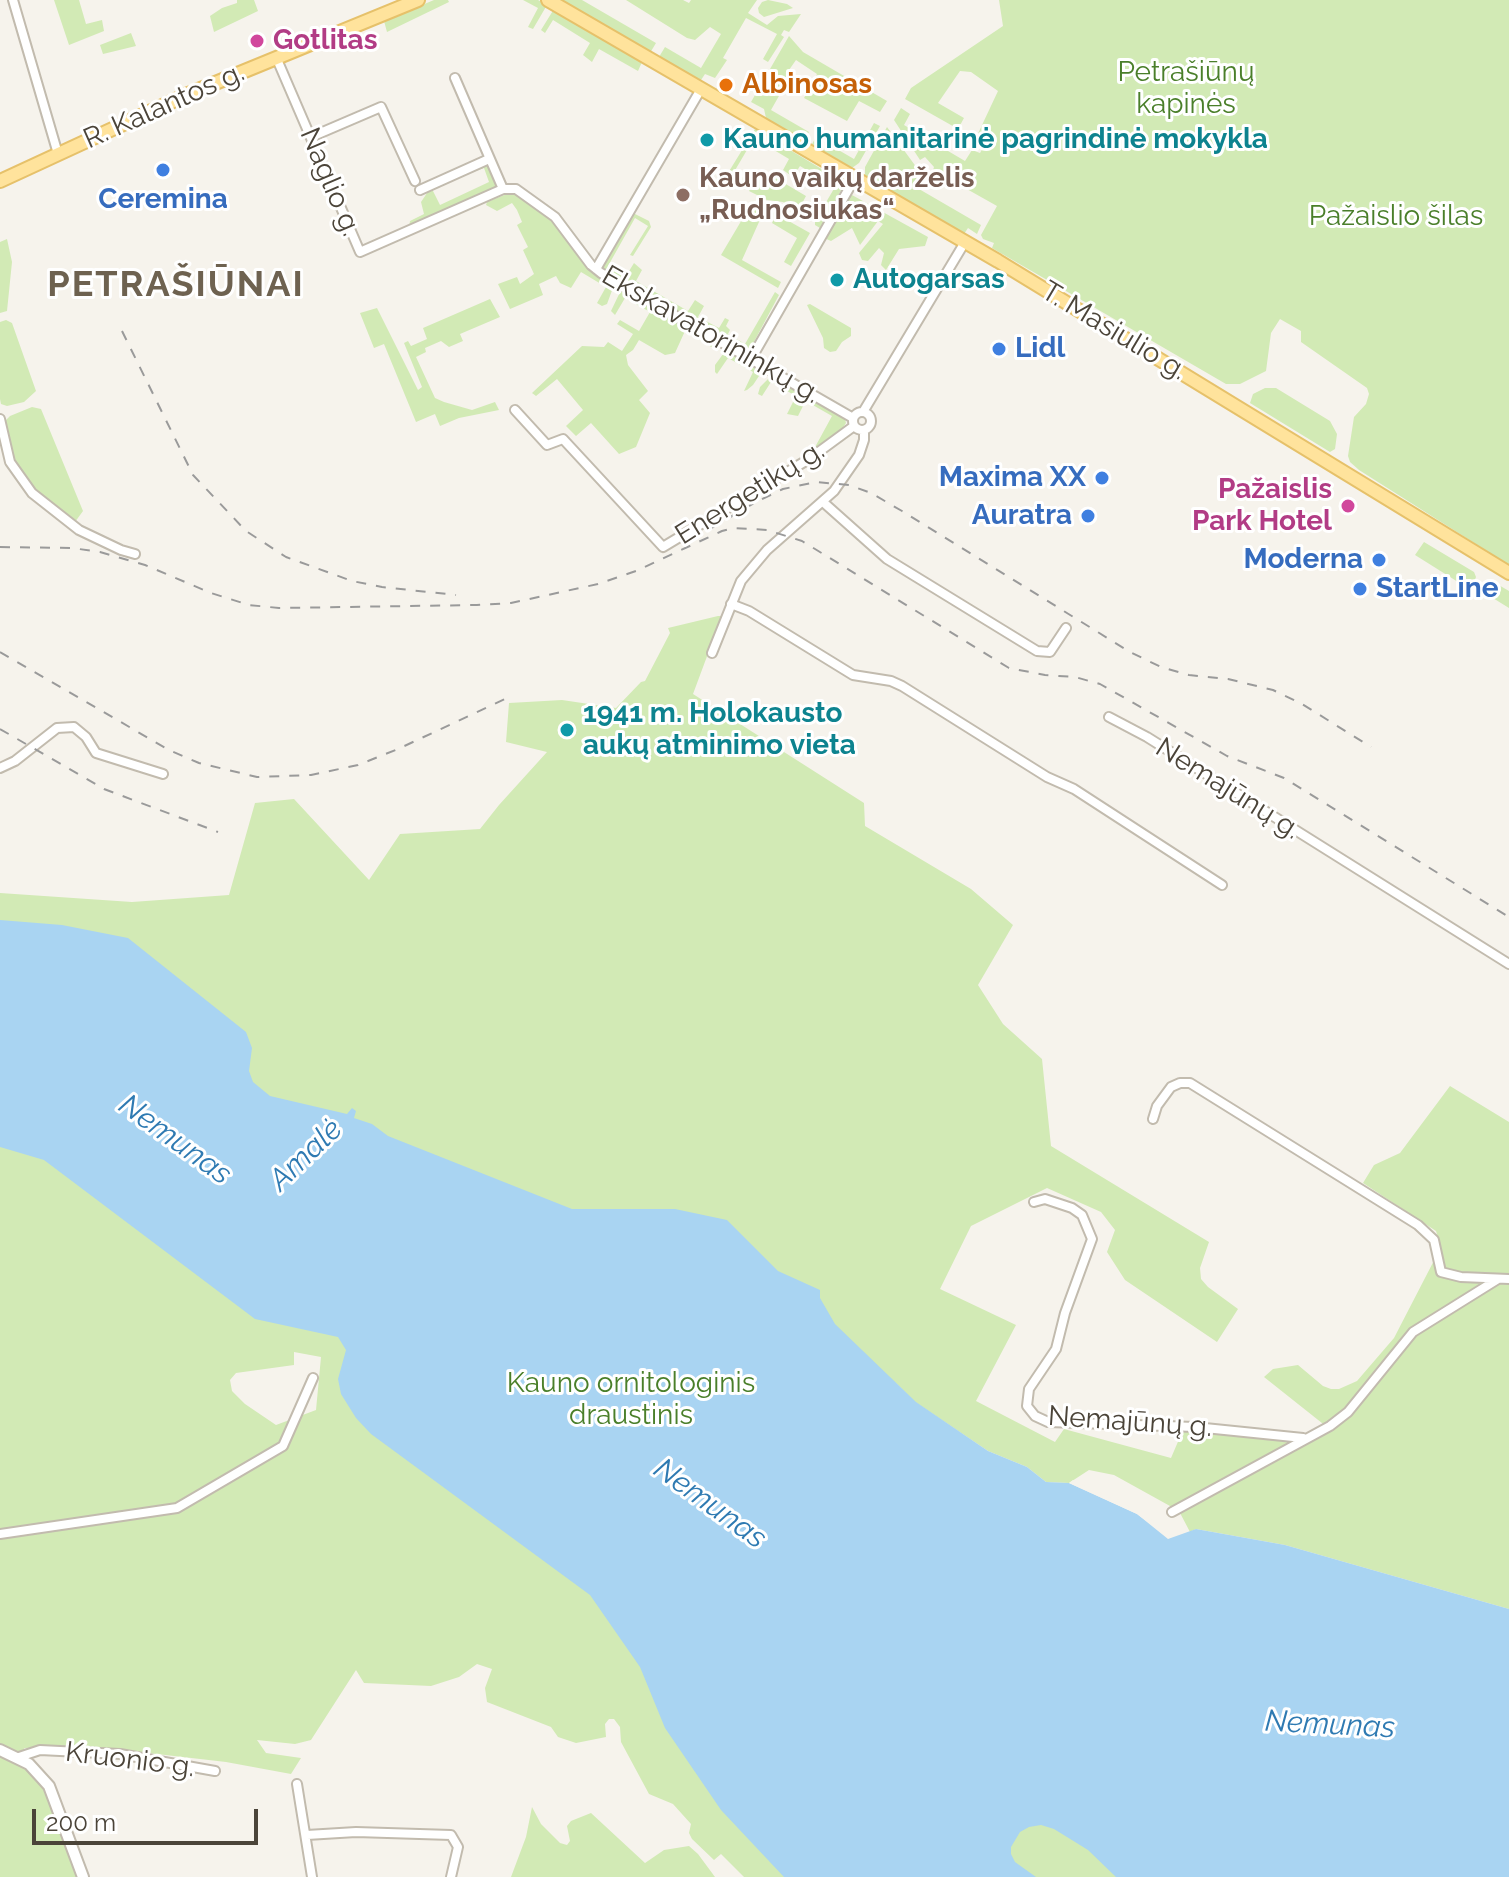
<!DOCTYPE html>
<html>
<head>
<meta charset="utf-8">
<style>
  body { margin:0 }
  #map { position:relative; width:1509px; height:1877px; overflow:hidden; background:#f6f3ec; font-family:Raleway,sans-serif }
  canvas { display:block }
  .scale { position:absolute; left:32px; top:1809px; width:226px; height:36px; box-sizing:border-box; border:4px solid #4b4439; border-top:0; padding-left:10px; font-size:24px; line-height:28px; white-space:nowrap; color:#4b4439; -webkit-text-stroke:6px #fff; paint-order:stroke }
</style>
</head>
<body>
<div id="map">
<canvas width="1509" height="1877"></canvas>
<div class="scale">200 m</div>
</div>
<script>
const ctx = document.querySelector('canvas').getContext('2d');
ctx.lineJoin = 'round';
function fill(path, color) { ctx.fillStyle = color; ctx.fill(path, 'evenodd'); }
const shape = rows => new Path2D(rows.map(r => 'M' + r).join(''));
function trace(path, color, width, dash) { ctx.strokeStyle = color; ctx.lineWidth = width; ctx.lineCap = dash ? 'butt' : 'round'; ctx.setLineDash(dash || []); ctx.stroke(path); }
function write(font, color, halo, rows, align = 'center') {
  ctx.font = font + ' Raleway,sans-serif'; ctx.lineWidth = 6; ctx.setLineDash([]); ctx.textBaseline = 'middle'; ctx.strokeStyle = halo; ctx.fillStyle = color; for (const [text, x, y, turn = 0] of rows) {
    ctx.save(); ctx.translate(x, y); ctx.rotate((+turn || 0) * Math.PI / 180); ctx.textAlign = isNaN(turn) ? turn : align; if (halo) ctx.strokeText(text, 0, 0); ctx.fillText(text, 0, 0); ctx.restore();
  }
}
const green = shape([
  [54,0,79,0,86,24,102,20,104,31,69,45],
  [237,0,254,0,258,11,214,32,210,16,222,8,237,3],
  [434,0,448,0,449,2,387,32,384,21],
  [523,0,538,0,547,5,533,29,528,27,538,8],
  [561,0,582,0,656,43,650,53],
  [626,0,683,0,689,3,691,0,757,0,748,13,767,25,778,16,801,14,789,32,784,30,781,35,784,37,768,62,763,59,777,34,746,18,723,58,727,60,715,78,705,74,701,80,659,57,665,47,701,68,721,34,710,27,695,40,687,38],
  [768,0,787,4,793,8,764,17,759,13,758,8,762,2],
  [999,0,1509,0,1509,565,1359,470,1350,462,1348,456,1354,417,1366,404,1369,394,1367,388,1301,342,1301,331,1280,319,1271,333,1266,371,1240,384,1226,384,992,248,994,243,983,239,981,235,997,206,933,170,934,167,925,157,920,160,894,120,901,108,910,114,904,125,965,161,972,150,980,153,984,146,975,140,998,91,971,72,960,71,938,103,964,118,958,129,905,99,911,88,1003,26],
  [554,9,642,62,638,71,599,49,592,62,583,55,590,43,553,20,545,33,541,30],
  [131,33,136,46,103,54,100,45],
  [789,36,803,52,887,101,880,112,859,101,847,121,804,98,817,74,796,60,789,70,792,73,771,110,809,132,804,140,766,118,764,109,751,102],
  [874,123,880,126,859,163,852,168,812,144,816,137,854,159],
  [887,127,925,179,919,189,981,225,977,234,968,228,964,234,865,176,865,167],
  [755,129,845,183,820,228,815,225,815,221,835,187,800,166,793,177,783,170,789,159,754,138,734,172,745,179,744,188,729,179,728,173],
  [486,164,497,185,495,189,409,228,410,221,424,214,421,202,431,187,440,205,489,182,484,168,473,172,472,169],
  [762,170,806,196,798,211,783,202,767,200,749,191],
  [512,192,521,195,548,216,592,272,614,285,607,304,602,306,597,303,606,287,581,272,571,288,560,283,556,276,539,284,543,295,510,309,498,284,517,277,520,284,534,274,523,250,528,247,517,225,522,222,517,210,512,203,497,211,486,205,487,202],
  [852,195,928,237,925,246,899,249,886,270,881,265,884,253,879,248,868,261,862,260,859,253,883,224,878,221,860,245,852,228,831,241,824,238,847,198],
  [753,201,810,233,791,266,784,262,797,238,772,223,774,219,763,213,742,260,781,282,778,288,721,255],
  [633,213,649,221,651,227,633,256,630,255,648,226,635,218,608,266,626,276,634,263,642,270,636,281,688,311,695,300,704,306,698,317,719,328,725,318,729,320,726,326,730,330,728,334,745,344,775,292,779,295,748,353,602,267],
  [7,239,12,262,7,311,0,313,0,242],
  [621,290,719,348,718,351,685,331,675,353,665,355,639,340,633,350,626,355,628,365,648,391,639,400,650,413,636,447,619,454,591,423,576,436,566,426,583,410,557,379,536,396,532,393,582,346,604,347,608,342,622,351,633,334,617,324,620,320,639,331,650,312,625,298,615,315,611,311],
  [490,299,500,317,460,334,463,341,449,347,441,341,425,348,426,352,416,357,435,398,444,402,472,410,495,402,499,410,459,418,440,426,435,414,416,422,384,344,374,348,360,313,377,308,418,390,422,387,404,343,408,341,411,346,427,339,423,328],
  [810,304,851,328,851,336,842,342,836,351,830,352,824,348,823,338,807,305],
  [6,320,12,323,36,391,24,402,7,406,1,404,0,399,0,322],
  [726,350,761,370,761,373,753,385,747,390,744,391,753,372,728,358,717,374,715,372,715,365],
  [771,376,808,396,798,416,787,414,796,396,771,382,762,396,758,394,760,387],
  [1265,388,1276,388,1330,421,1337,434,1335,449,1330,452,1250,403,1253,394],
  [814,400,845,419,846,423,840,432,814,449,832,416,811,404],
  [32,407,41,409,83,511,75,522,35,489,13,461,5,421,10,416],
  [1424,542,1474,572,1476,577,1472,587,1466,587,1415,555],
  [1497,584,1509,591,1509,608,1488,595],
  [718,616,722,616,693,694,864,803,865,826,971,889,1013,925,978,985,1003,1024,1042,1059,1051,1146,1209,1242,1200,1268,1201,1279,1208,1287,1238,1309,1217,1342,1125,1280,1107,1252,1115,1230,1101,1212,1047,1188,971,1226,940,1289,1016,1325,976,1401,1055,1442,1064,1429,1171,1458,1183,1430,1307,1442,1332,1431,1264,1377,1273,1369,1298,1365,1323,1386,1331,1389,1339,1389,1357,1381,1394,1338,1441,1247,1436,1231,1363,1183,1374,1165,1400,1153,1450,1086,1509,1122,1509,1609,1285,1545,1196,1529,1190,1532,1179,1511,1114,1475,1089,1470,1069,1483,1046,1482,1027,1467,988,1451,915,1402,895,1382,1322,1877,744,1877,721,1854,714,1860,692,1839,689,1833,691,1824,673,1804,649,1794,621,1742,620,1727,614,1719,609,1719,605,1724,606,1737,576,1743,558,1737,551,1727,487,1702,485,1688,492,1669,477,1664,459,1677,431,1686,364,1683,356,1670,311,1740,295,1744,257,1740,266,1753,301,1758,291,1774,226,1762,96,1747,24,1748,60,1823,78,1877,0,1877,0,893,132,902,229,895,255,803,294,799,369,880,400,834,480,829,499,805,547,752,506,742,509,703,562,700,616,708,641,682,645,681,670,633,668,628],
  [294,1352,321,1357,316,1410,276,1425,245,1404,232,1391,230,1380,236,1373,294,1365],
  [532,1807,541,1824,560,1843,567,1845,570,1841,567,1826,571,1821,591,1813,645,1863,664,1850,689,1846,698,1854,715,1877,511,1877,526,1837]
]);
const water = shape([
  [0,920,62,925,128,938,246,1032,252,1048,249,1071,253,1082,270,1096,347,1114,352,1108,356,1111,354,1118,372,1124,388,1136,572,1209,675,1209,727,1220,778,1271,820,1290,820,1298,835,1324,916,1402,988,1451,1027,1467,1046,1482,1069,1483,1137,1514,1168,1539,1196,1529,1285,1545,1509,1609,1509,1877,1116,1877,1088,1850,1054,1829,1041,1825,1029,1827,1020,1832,1011,1847,1011,1854,1015,1862,1036,1877,784,1877,721,1810,665,1728,640,1667,590,1595,371,1434,356,1418,341,1394,338,1379,346,1350,338,1337,255,1319,44,1160,0,1147]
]);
const pier = shape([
  [1073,1480,1139,1511,1162,1527,1159,1530,1137,1514,1069,1483]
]);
const minor = shape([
  [13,0,58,154],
  [276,57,360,252,503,189,516,189,555,217,591,265,601,273,853,418],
  [455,78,503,189],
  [311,137,381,107,415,181],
  [420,190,489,159],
  [596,269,701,89],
  [751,359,855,178],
  [515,410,547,445,563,439,663,547,809,459,854,426],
  '853 421a9 9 0 1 1 18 0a9 9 0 1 1-18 0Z',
  [863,412,965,242],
  [0,419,10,462,32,493,79,530,121,550,135,554],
  [823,502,887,559,1037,651,1050,652,1066,628],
  [731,604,749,611,853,675,891,681,902,686,1047,777,1074,789,1222,885],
  [712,653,741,581,767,550,834,491,859,455,864,440,864,430],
  [1109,717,1147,737,1509,964],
  [0,768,15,761,57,728,74,727,86,737,96,753,163,774],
  [1153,1119,1157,1106,1171,1087,1180,1083,1190,1083,1418,1225,1434,1240,1441,1272,1461,1277,1509,1279],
  [1034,1202,1045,1199,1072,1208,1082,1215,1092,1239,1065,1313,1056,1349,1029,1389,1027,1406,1035,1416,1048,1422,1195,1427,1303,1438],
  [1172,1512,1330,1426,1348,1412,1413,1332,1498,1279],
  [0,1534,177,1508,283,1446,313,1378],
  [19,1757,40,1750,120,1754,215,1771],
  [297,1784,312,1877],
  [307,1835,356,1832,451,1835,458,1847,451,1877]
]);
const tertiary = shape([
  [0,1750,29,1764,49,1786,83,1877]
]);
const primary = shape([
  [548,0,998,261,1509,573],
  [0,181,186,95,418,0]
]);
const rail = shape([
  [122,331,193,475,246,531,286,557,352,581,382,587,456,595],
  [710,529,756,502,783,489,816,482,849,485,871,493,902,511,1130,652,1161,667,1189,675,1228,679,1273,690,1302,704,1371,747],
  [0,547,72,548,100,552,145,565,211,593,249,605,279,608,477,605,511,603,598,584,636,571,722,531,734,528,767,530,802,541,1009,668,1045,675,1075,677,1100,684,1227,756,1284,778,1509,917],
  [0,652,169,750,199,763,257,777,311,775,358,765,398,749,505,699],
  [0,729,104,789,218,832]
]);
const markers = [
  [257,41,8,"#d1479c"],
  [726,85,8,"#e8710a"],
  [707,140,8,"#0f9aa8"],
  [163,170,8,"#3f7fe0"],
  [683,195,8,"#8d6e63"],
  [837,280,8,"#0f9aa8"],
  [999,349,8,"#3f7fe0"],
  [1102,478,8,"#3f7fe0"],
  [1348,506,8,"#d1479c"],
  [1088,516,8,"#3f7fe0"],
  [1379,560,8,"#3f7fe0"],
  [1360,589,8,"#3f7fe0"],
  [567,730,8,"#0f9aa8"]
];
const hotelNames = [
  ["Gotlitas",273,41],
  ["Pažaislis",1332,490,"right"],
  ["Park Hotel",1332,522,"right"]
];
const parkNames = [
  ["Petrašiūnų",1186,73],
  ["kapinės",1186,105],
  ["Pažaislio šilas",1396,217],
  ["Kauno ornitologinis",631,1384],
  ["draustinis",631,1416]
];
const foodNames = [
  ["Albinosas",742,85]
];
const streetNames = [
  ["R. Kalantos g.",164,106,-24],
  ["Naglio g.",330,182,67],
  ["T. Masiulio g.",1114,331,31],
  ["Ekskavatorininkų g.",711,335,30],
  ["Energetikų g.",750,493,-32],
  ["Nemajūnų g.",1228,789,32],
  ["Nemajūnų g.",1130,1422,4],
  ["Kruonio g.",130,1760,7]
];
const cultureNames = [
  ["Kauno humanitarinė pagrindinė mokykla",723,140],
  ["Autogarsas",853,280],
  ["1941 m. Holokausto",583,714],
  ["aukų atminimo vieta",583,746]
];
const educationNames = [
  ["Kauno vaikų darželis",699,179],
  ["„Rudnosiukas“",699,211]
];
const shopNames = [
  ["Ceremina",163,200,"center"],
  ["Lidl",1015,349,"left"],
  ["Maxima XX",1086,478],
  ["Auratra",1072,516],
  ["Moderna",1363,560],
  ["StartLine",1376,589,"left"]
];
const waterNames = [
  ["Nemunas",175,1140,36],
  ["Amalė",306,1155,-44],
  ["Nemunas",710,1504,36],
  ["Nemunas",1330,1725,3]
];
const districtNames = [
  ["PETRAŠIŪNAI",176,285]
];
fill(green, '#d2eab5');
fill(water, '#a9d4f2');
fill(pier, '#f6f3ec');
trace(minor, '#c2bbae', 12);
trace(tertiary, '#c2bbae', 14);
trace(primary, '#e6c16a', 16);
trace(minor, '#fff', 8);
trace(tertiary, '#fff', 10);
trace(primary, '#ffe39c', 12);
trace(rail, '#9a9a9a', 2, [10, 10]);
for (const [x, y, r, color] of markers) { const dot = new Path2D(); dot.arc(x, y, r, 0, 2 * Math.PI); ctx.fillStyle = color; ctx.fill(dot); trace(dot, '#fff', 3); }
write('bold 28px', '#b23c85', '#fff', hotelNames, 'left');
write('28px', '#4a7f2a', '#fff', parkNames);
write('bold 28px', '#c56008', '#fff', foodNames, 'left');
write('28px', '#4b4439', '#fff', streetNames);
write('bold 28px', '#0d838f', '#fff', cultureNames, 'left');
write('bold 28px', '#785e54', '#fff', educationNames, 'left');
write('bold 28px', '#366cbe', '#fff', shopNames, 'right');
write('italic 30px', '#2e7ab2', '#fff', waterNames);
ctx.letterSpacing = '2px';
write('bold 36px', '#6e6250', '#fff', districtNames);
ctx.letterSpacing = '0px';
</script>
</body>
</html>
